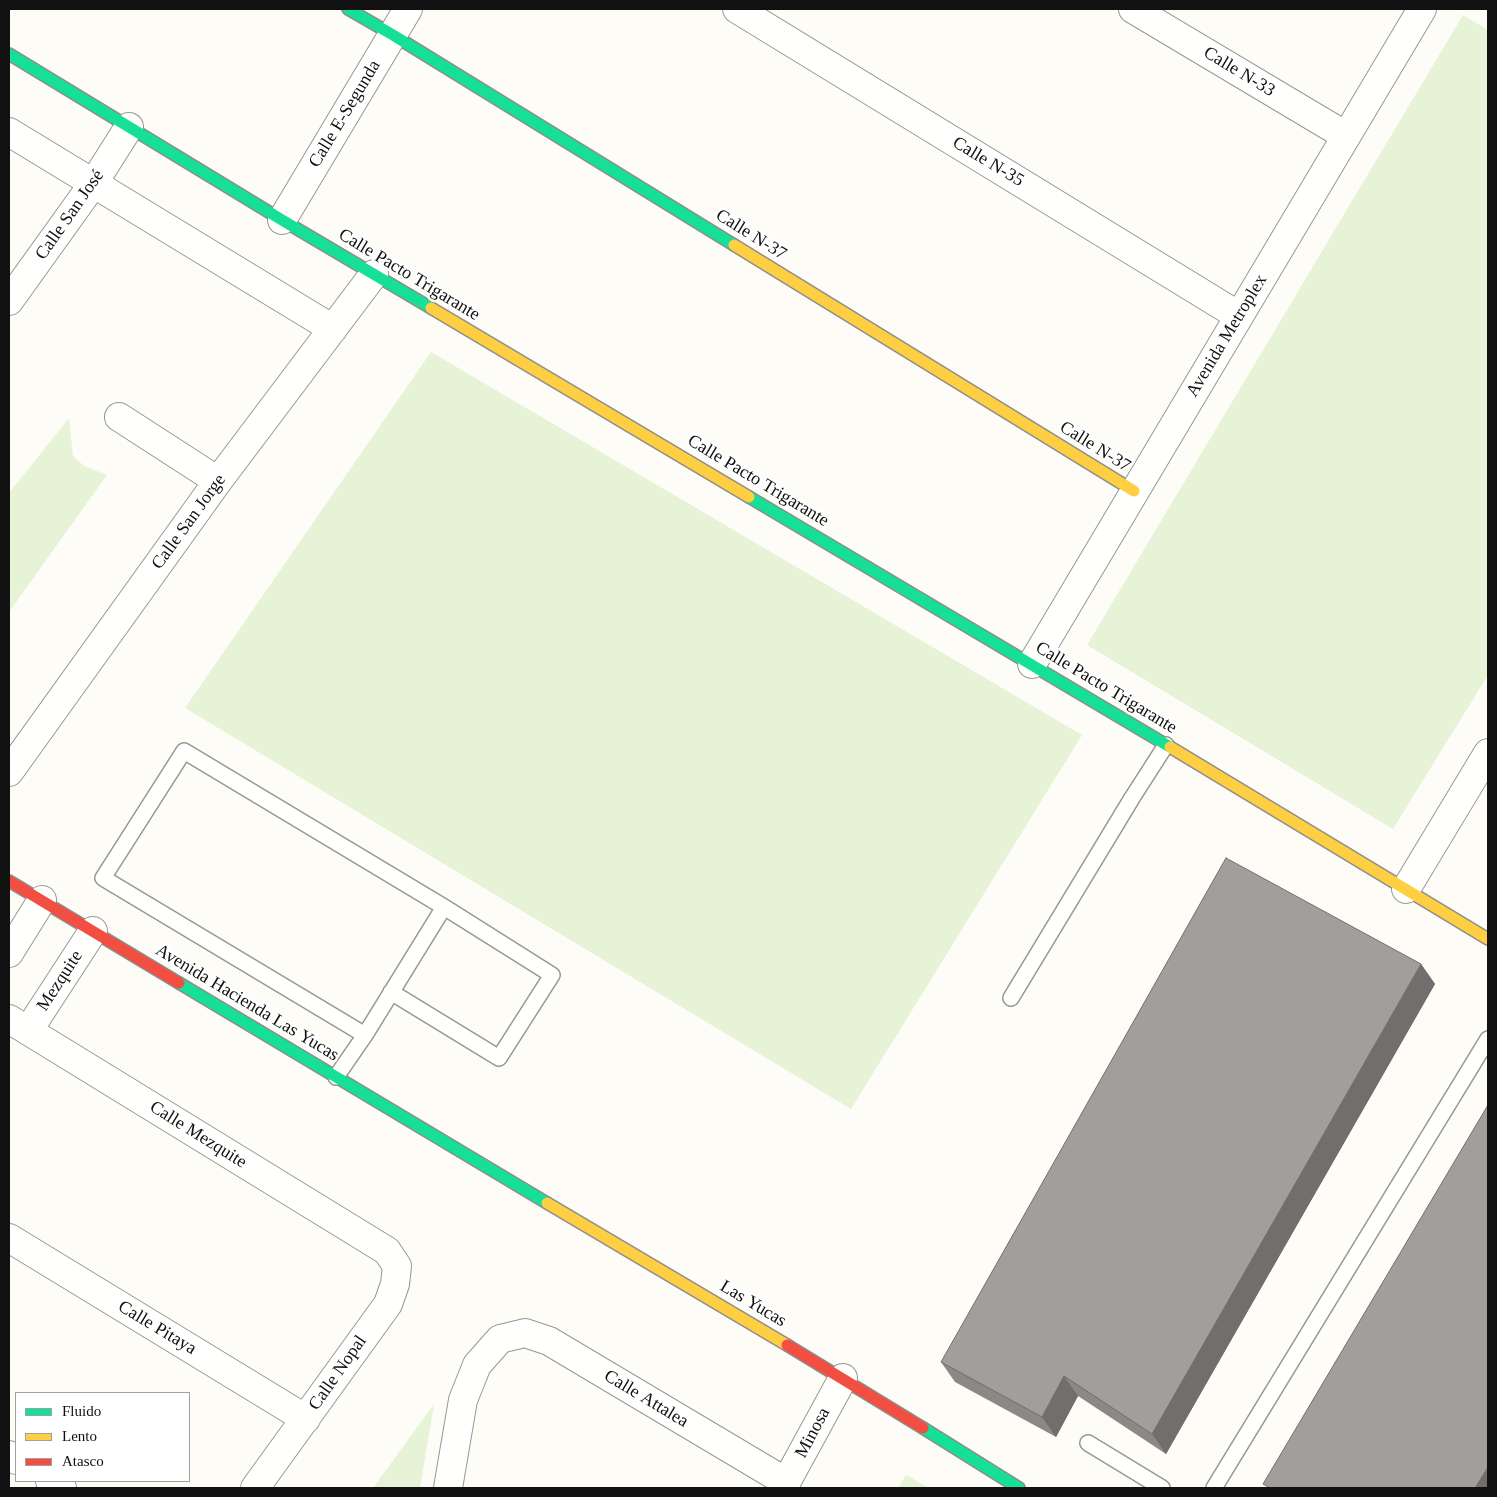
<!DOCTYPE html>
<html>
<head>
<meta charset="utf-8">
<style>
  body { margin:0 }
  #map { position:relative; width:1497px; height:1497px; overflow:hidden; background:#fdfcf7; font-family:Georgia,serif }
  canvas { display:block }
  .frame { position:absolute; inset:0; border:10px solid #111; pointer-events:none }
  .legend { position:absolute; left:15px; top:1392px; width:175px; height:90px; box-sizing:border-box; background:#fff; border:1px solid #a0a0a0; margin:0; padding:6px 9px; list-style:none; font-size:15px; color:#111 }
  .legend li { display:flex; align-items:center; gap:10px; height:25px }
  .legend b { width:25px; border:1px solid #a0a0a0 }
</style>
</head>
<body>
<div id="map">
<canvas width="1497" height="1497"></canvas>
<div class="frame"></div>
<ul class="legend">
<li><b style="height:6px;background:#16e098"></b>Fluido</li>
<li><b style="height:6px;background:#ffcf43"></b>Lento</li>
<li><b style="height:6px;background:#f24e42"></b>Atasco</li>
</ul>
</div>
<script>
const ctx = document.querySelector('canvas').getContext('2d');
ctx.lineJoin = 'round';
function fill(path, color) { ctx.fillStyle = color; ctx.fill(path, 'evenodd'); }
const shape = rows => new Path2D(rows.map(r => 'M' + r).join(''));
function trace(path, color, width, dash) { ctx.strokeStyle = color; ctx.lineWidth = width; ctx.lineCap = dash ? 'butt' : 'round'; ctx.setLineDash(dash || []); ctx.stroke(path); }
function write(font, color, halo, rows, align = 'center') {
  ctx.font = font + ' Georgia,serif'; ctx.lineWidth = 5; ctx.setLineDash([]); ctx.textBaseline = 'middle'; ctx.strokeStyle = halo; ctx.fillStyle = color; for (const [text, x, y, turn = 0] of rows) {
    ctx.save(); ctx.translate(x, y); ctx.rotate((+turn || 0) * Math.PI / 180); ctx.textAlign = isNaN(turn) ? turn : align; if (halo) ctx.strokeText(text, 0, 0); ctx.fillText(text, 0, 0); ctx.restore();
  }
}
const green = shape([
  [1463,15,1488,30,1488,675,1393,829,1087,645],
  [431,352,1082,735,851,1109,185,708],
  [69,418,73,456,84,466,107,475,9,612,9,493],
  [434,1404,420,1488,373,1488],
  [906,1475,929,1488,898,1488]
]);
const lane = shape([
  [1011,998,1132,798,1166,745],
  [365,1035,103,878,184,751,444,907,552,975,499,1058,391,992],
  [336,1077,365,1035,444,907],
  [1088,1443,1162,1488],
  [1214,1488,1488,1039]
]);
const street = shape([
  [737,9,1239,316],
  [1133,9,1346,136],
  [9,132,333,329],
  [282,220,408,9],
  [9,301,93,184,129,127],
  [119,417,218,481],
  [1032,664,1422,9],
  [9,772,218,481,374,274],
  [1406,889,1488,753],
  [9,953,42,900],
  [9,1019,387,1251,397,1266,395,1284,388,1304,255,1488],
  [28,1031,93,931],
  [9,1238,306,1419],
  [9,1455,16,1460],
  [50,1481,62,1488],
  [448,1488,463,1400,477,1365,500,1339,525,1333,549,1341,786,1482],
  [783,1488,843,1378]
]);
const fast = shape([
  [348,9,393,35,734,245],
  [9,54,282,220,431,308],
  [749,497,1170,747],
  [179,983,547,1203],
  [923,1428,1019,1488]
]);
const slow = shape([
  [734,245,1134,491],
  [431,308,749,497],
  [1170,747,1488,939],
  [547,1203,787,1345]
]);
const jam = shape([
  [9,881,179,983],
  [787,1345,923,1428]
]);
const wall = shape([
  [1421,964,1435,984,1166,1454,1078,1396,1056,1437,955,1382,941,1362]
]);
const shadedWall = shape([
  [1421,964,1435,984,1166,1454,1152,1434],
  [1064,1376,1078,1396,1056,1437,1042,1417],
  [1488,1467,1488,1488,1475,1488]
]);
const building = shape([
  [1226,858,1421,964,1152,1434,1064,1376,1042,1417,941,1362,1226,858],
  [1488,1105,1488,1467,1475,1488,1270,1488,1263,1484,1488,1105]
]);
const streetNames = [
  ["Calle N-33",1239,72,31],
  ["Calle E-Segunda",345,114,-59],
  ["Calle N-35",988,162,31],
  ["Calle San José",70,215,-55],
  ["Calle N-37",751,235,32],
  ["Calle Pacto Trigarante",409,275,31],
  ["Avenida Metroplex",1227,336,-59],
  ["Calle N-37",1095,447,32],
  ["Calle Pacto Trigarante",758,481,31],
  ["Calle San Jorge",189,522,-54],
  ["Calle Pacto Trigarante",1106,688,31],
  ["Mezquite",60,981,-57],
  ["Avenida Hacienda Las Yucas",247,1003,31],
  ["Calle Mezquite",198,1135,32],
  ["Las Yucas",753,1304,31],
  ["Calle Pitaya",157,1328,31],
  ["Calle Nopal",338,1373,-55],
  ["Calle Attalea",646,1399,31],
  ["Minosa",813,1433,-62]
];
fill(green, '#e7f3d7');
trace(lane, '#979795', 18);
trace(street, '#979795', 30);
trace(fast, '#8e8d8b', 14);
trace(slow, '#8e8d8b', 14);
trace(jam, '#8e8d8b', 14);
trace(lane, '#fffffe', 15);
trace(street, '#fffffe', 28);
trace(fast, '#16e098', 11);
trace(slow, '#ffcf43', 11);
trace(jam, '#f24e42', 11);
fill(wall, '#8a8986');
fill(shadedWall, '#716f6d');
fill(building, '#a19f9c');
trace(building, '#716f6d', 1);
write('18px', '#111', '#fff', streetNames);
</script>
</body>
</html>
